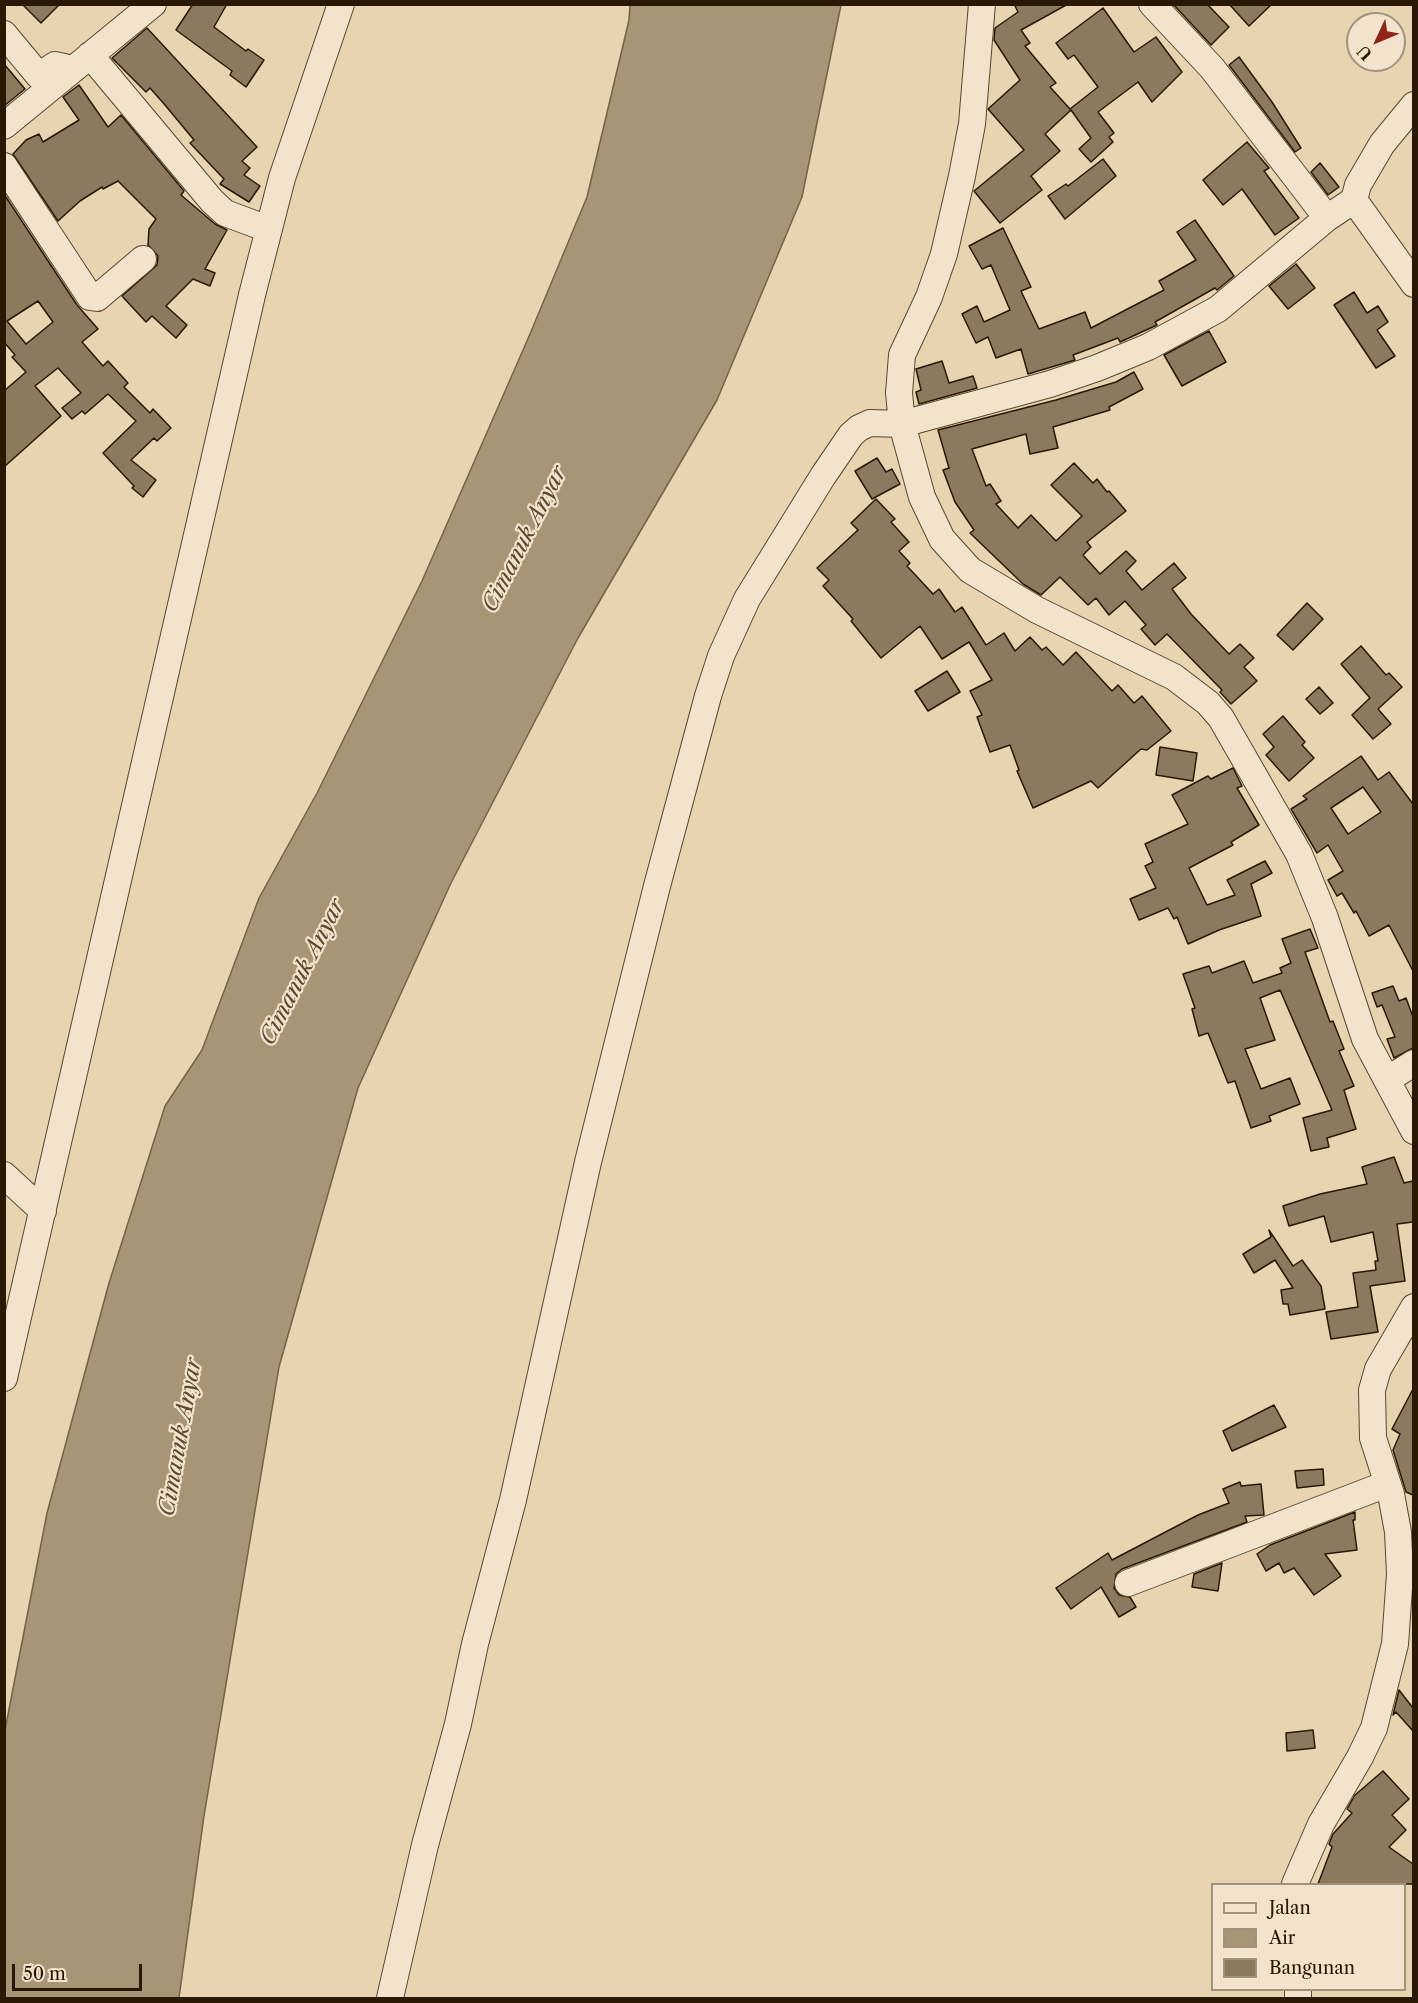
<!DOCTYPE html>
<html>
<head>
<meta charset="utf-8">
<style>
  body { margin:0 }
  #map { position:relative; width:1418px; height:2003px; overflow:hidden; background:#e9d4b1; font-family:"Libre Caslon Text",serif }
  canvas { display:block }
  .frame { position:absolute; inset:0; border:6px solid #291904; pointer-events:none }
  .legend { position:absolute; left:1211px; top:1883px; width:195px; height:108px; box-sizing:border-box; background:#f1e3cc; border:2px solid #a1927c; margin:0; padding:8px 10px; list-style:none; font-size:18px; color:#291904 }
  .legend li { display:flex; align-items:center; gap:12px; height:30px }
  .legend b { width:30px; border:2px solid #a1927c }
  .north { position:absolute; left:1346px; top:12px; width:60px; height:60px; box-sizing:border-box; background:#f1e3cc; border:2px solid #a1927c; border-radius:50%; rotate:226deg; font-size:16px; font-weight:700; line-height:24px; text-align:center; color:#291904 }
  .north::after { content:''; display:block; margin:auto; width:21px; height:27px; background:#8f2418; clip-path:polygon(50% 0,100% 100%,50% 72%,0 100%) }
  .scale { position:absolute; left:12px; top:1964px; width:130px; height:27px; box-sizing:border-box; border:3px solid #291904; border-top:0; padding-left:8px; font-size:18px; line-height:21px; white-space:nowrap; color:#291904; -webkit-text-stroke:4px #f1e3cc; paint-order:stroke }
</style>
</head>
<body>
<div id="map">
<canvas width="1418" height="2003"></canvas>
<div class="frame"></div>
<ul class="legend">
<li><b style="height:8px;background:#f1e3cc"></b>Jalan</li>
<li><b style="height:16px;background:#a89476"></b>Air</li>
<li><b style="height:16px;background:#8d7a5e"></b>Bangunan</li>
</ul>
<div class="north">U</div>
<div class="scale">50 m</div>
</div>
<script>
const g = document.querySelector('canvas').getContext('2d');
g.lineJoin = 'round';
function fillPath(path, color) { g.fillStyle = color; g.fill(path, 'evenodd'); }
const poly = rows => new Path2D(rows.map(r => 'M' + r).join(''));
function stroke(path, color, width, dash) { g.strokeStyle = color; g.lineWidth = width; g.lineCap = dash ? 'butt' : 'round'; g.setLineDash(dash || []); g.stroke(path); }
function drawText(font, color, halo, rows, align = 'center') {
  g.font = font + ' "Libre Caslon Text",serif'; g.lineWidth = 4.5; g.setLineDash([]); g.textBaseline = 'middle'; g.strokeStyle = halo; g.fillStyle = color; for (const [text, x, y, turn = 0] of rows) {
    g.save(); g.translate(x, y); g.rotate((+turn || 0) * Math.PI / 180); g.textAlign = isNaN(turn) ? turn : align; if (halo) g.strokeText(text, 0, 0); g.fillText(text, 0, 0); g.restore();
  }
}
const water = poly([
  [630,5,841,5,802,197,717,400,578,638,451,883,358,1088,279,1367,204,1816,179,1998,5,1998,5,1730,47,1513,109,1283,165,1106,202,1050,259,898,317,793,422,581,530,334,587,197,629,20,630,5]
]);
fillPath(water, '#a89476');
stroke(water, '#756348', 1.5);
const building = poly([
  [22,4,60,4,41,23,22,4],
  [193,4,227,4,214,27,246,51,248,49,264,60,246,87,230,75,232,71,176,30,193,4],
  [1014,4,1068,4,1021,30,1030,43,1025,46,1056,83,1050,87,1070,109,1098,87,1074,55,1068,59,1056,43,1103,8,1134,52,1156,37,1182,72,1152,102,1138,82,1098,112,1114,133,1109,137,1113,142,1091,162,1079,149,1091,138,1071,110,1045,134,1060,151,1031,176,1042,190,1000,223,974,191,1024,150,988,109,1020,80,994,40,995,28,1018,12,1014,4],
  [1173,4,1207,4,1229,27,1211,45,1173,4],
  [1229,4,1272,4,1249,26,1229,4],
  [147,28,257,147,242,161,250,168,244,175,260,186,249,202,220,184,224,179,190,143,194,140,165,105,150,88,146,92,112,58,147,28],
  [1239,57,1272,102,1301,148,1295,152,1229,65,1239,57],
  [4,64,25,89,4,106,4,64],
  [79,85,108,127,121,115,184,191,181,195,215,224,227,230,205,269,215,273,210,286,193,279,166,306,187,325,176,338,152,316,146,322,122,296,157,265,158,256,148,245,149,229,156,219,118,181,103,189,102,187,80,201,58,221,13,154,26,140,39,134,43,142,79,120,63,97,79,85],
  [1247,142,1269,168,1264,171,1299,218,1275,235,1242,189,1223,205,1203,180,1247,142],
  [1103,159,1116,176,1065,219,1048,196,1066,184,1068,186,1103,159],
  [1320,163,1339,187,1328,195,1311,172,1320,163],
  [4,194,77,305,98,329,82,342,103,366,108,361,128,383,124,387,150,413,153,409,171,428,157,441,154,438,131,460,156,480,143,497,132,488,134,486,103,453,136,421,108,394,85,414,82,411,72,419,62,408,81,393,58,368,35,386,61,416,4,467,4,391,26,372,12,357,15,355,4,342,4,194],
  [38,301,53,322,26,344,7,321,38,301],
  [1195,220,1234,276,1217,290,1215,288,1155,322,1157,325,1120,342,1118,338,1073,355,1075,360,1028,374,1021,349,996,358,988,337,976,343,962,314,977,306,984,322,1010,310,991,265,982,269,969,246,1003,228,1031,287,1021,291,1039,329,1085,312,1091,328,1164,290,1159,281,1196,260,1177,232,1195,220],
  [1296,264,1315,288,1288,309,1269,286,1296,264],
  [1354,292,1367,313,1378,306,1388,322,1377,330,1395,356,1376,368,1334,305,1354,292],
  [1209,331,1226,362,1182,386,1164,355,1209,331],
  [942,361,949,383,973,376,977,388,919,404,916,392,921,390,916,369,942,361],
  [1134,372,1143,389,1109,407,1110,410,1053,427,1058,448,1030,454,1026,434,972,449,986,486,990,484,1001,501,996,504,1018,528,1031,515,1056,541,1082,516,1051,485,1074,463,1093,483,1097,479,1107,492,1109,491,1126,511,1087,542,1091,547,1083,555,1100,574,1126,551,1136,561,1126,571,1142,590,1174,563,1186,578,1172,589,1191,614,1229,654,1240,644,1254,658,1244,667,1257,681,1231,704,1220,692,1222,690,1167,634,1155,645,1141,629,1146,625,1125,601,1109,615,1096,598,1088,605,1060,577,1041,595,1023,584,970,533,974,530,955,502,943,470,949,468,938,430,1056,400,1116,382,1134,372],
  [877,458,886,472,892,469,900,484,872,499,855,471,877,458],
  [876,499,895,519,891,522,909,542,899,551,910,563,907,566,933,594,939,589,955,612,962,607,986,645,1004,633,1015,651,1030,637,1042,650,1046,647,1063,665,1076,652,1112,691,1118,685,1134,703,1142,696,1171,731,1147,750,1141,749,1098,788,1091,781,1033,808,1017,771,1019,770,1010,745,990,752,977,717,982,715,970,691,992,680,969,642,942,659,920,626,881,658,851,621,853,619,823,586,829,580,817,568,858,530,851,523,876,499],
  [1307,603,1323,619,1293,650,1277,635,1307,603],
  [1361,646,1386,675,1389,673,1402,687,1378,709,1391,724,1373,739,1352,715,1370,698,1341,664,1361,646],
  [947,671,960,692,928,711,915,691,947,671],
  [1319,687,1333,703,1320,714,1306,699,1319,687],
  [1283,716,1305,742,1302,745,1314,758,1289,781,1266,755,1274,747,1263,734,1283,716],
  [1160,747,1197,753,1193,781,1156,775,1160,747],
  [1361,756,1378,780,1389,772,1413,804,1413,971,1389,925,1369,936,1356,911,1354,913,1342,893,1337,896,1328,880,1343,871,1328,845,1317,853,1291,809,1307,799,1303,796,1361,756],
  [1363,787,1381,812,1348,834,1331,808,1363,787],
  [1233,768,1242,786,1237,788,1259,825,1231,842,1233,845,1189,868,1207,905,1235,895,1227,880,1265,861,1272,873,1251,884,1261,916,1219,930,1188,944,1177,917,1174,919,1168,908,1139,920,1130,899,1156,888,1145,866,1153,862,1145,844,1188,824,1172,795,1208,776,1211,779,1233,768],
  [1310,929,1318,948,1305,952,1330,1022,1333,1021,1344,1049,1339,1051,1354,1086,1344,1090,1356,1129,1327,1138,1329,1147,1311,1151,1303,1118,1332,1110,1280,990,1260,998,1275,1040,1245,1049,1261,1089,1290,1078,1300,1104,1269,1116,1271,1121,1251,1128,1235,1081,1228,1083,1208,1033,1199,1036,1192,1009,1195,1008,1183,974,1209,966,1212,973,1244,961,1253,983,1282,973,1280,968,1291,963,1282,939,1310,929],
  [1393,986,1399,1001,1406,998,1413,1017,1413,1048,1394,1058,1387,1039,1395,1037,1382,1005,1377,1007,1372,993,1393,986],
  [1394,1157,1404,1183,1413,1181,1413,1222,1397,1224,1405,1281,1370,1286,1378,1332,1331,1339,1326,1312,1358,1307,1353,1273,1376,1270,1375,1261,1378,1261,1373,1232,1331,1242,1324,1216,1289,1226,1283,1206,1320,1194,1367,1184,1362,1167,1394,1157],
  [1269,1230,1293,1266,1302,1260,1321,1286,1325,1309,1290,1315,1288,1304,1283,1304,1281,1290,1293,1288,1275,1260,1254,1273,1243,1254,1271,1237,1269,1230],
  [1413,1389,1413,1495,1406,1492,1393,1450,1400,1434,1392,1429,1413,1389],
  [1274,1405,1286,1427,1232,1451,1223,1431,1274,1405],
  [1323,1469,1324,1485,1297,1488,1295,1471,1323,1469],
  [1240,1482,1241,1486,1261,1484,1264,1515,1245,1516,1247,1522,1122,1569,1116,1574,1114,1588,1119,1595,1130,1597,1136,1607,1119,1617,1101,1587,1071,1609,1056,1588,1108,1553,1112,1560,1198,1515,1229,1503,1223,1489,1240,1482],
  [1355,1512,1355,1520,1353,1520,1357,1550,1325,1554,1341,1576,1314,1595,1294,1568,1284,1573,1279,1563,1266,1571,1257,1554,1270,1545,1355,1512],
  [1222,1563,1218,1591,1192,1587,1194,1574,1222,1563],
  [1399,1690,1413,1708,1413,1731,1396,1712,1393,1715,1399,1690],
  [1313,1730,1315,1748,1287,1751,1286,1733,1313,1730],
  [1383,1771,1409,1799,1392,1815,1406,1830,1389,1847,1413,1864,1413,1884,1318,1884,1332,1847,1329,1844,1333,1834,1352,1813,1347,1809,1355,1795,1383,1771]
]);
fillPath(building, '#8d7a5e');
stroke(building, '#291904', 1.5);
const minor = poly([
  [982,4,972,124,962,176,944,254,929,297,902,355,899,393,902,424,922,497,942,539,970,570,1037,610,1174,677,1208,703,1221,718,1299,854,1325,918,1365,1039,1414,1131],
  [4,34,39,76,55,65,68,68],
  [90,55,212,201,225,213,268,229],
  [4,126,153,4],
  [4,166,90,297,97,298,143,259],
  [1354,200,1358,185,1382,144,1414,105],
  [1327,218,1354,200,1414,284],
  [1388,1079,1414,1063],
  [4,1175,43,1211],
  [4,1378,252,295,282,178,341,4],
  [1128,1583,1387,1484],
  [1295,1884,1321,1824,1360,1757,1374,1728,1395,1644,1400,1574,1398,1532,1391,1494,1373,1438,1372,1390,1378,1369,1414,1307],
  [390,1998,425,1845,458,1724,475,1644,513,1500,588,1162,657,886,708,696,721,656,747,599,823,476,851,435,859,428,870,423,902,424,1050,384,1097,368,1148,347,1218,309,1327,218,1212,68,1152,4],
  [1298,1998,1298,1990]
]);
stroke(minor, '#59482f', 28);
stroke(minor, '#f1e3cc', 26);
drawText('italic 22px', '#5c4a32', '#f1e3cc', [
  ["Cimanuk Anyar",525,539,-63],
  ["Cimanuk Anyar",303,972,-63],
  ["Cimanuk Anyar",181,1437,-80]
]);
</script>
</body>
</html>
